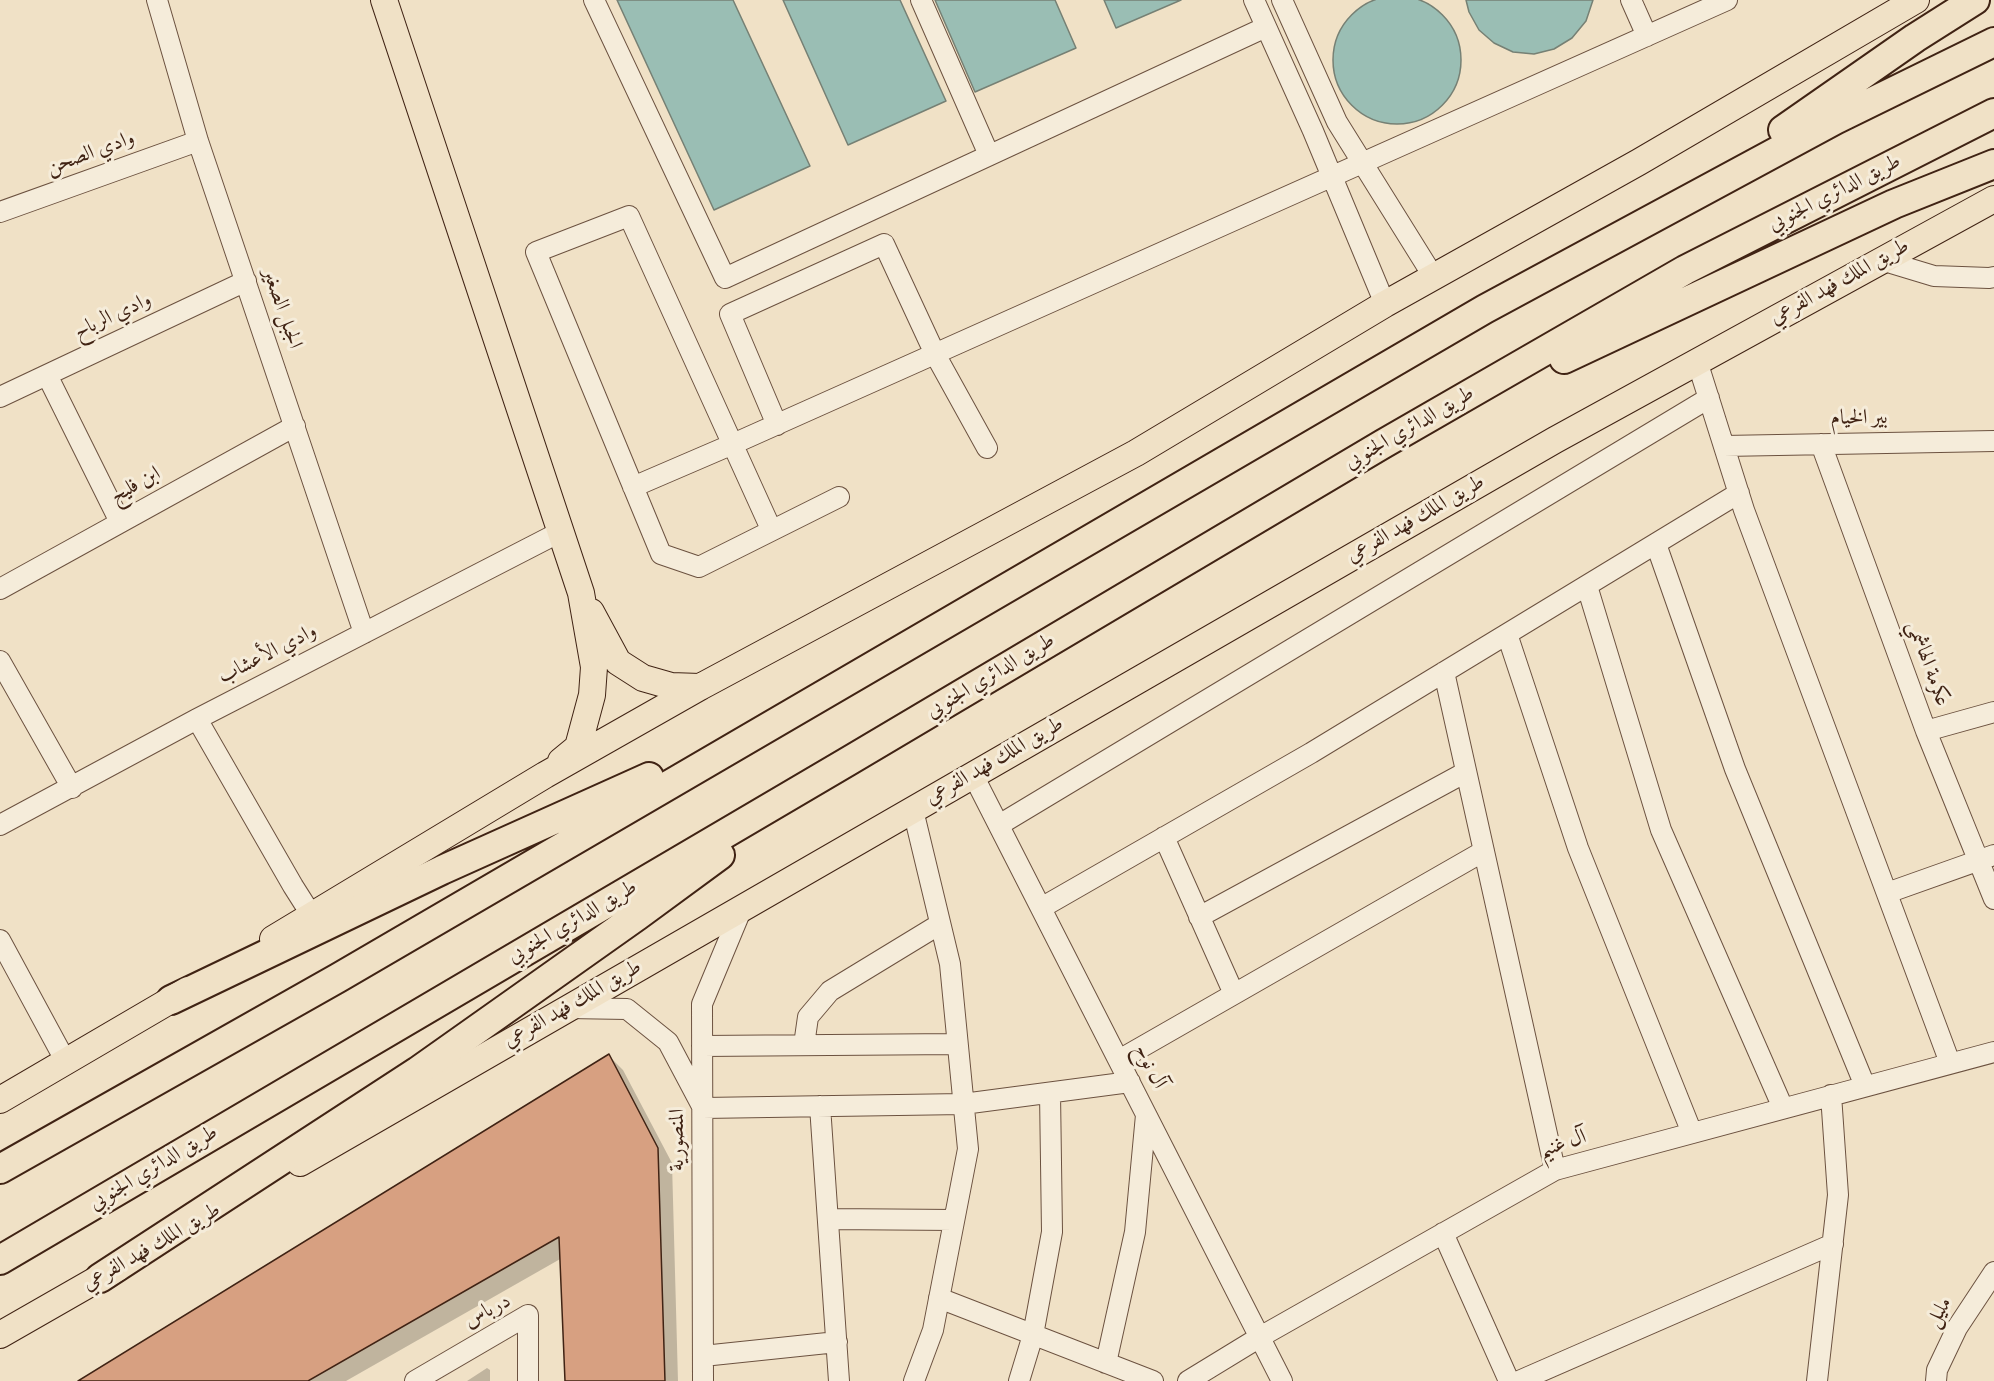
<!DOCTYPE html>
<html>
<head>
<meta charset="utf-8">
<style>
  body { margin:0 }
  canvas { display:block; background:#f0e1c6 }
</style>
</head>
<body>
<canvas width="1994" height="1381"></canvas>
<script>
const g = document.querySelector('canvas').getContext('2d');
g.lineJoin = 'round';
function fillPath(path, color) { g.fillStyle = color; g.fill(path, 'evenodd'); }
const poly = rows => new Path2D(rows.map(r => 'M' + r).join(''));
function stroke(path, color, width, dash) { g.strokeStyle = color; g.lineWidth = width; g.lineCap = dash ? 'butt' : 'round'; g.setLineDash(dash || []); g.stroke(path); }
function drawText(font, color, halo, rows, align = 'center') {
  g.font = font + ' "IM FELL DW Pica",Amiri,serif'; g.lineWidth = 6; g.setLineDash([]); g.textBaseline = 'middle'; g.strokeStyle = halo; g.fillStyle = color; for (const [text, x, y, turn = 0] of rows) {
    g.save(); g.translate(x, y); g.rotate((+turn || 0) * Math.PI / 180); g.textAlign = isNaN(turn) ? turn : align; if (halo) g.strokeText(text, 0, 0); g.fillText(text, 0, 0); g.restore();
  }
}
const water = poly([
  '1333 60a64 64 0 1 1 128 0a64 64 0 1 1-128 0Z',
  [617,0,733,0,810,166,714,210,617,0],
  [783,0,900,0,946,101,848,145,783,0],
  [935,0,1055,0,1076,48,975,92,935,0],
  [1104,0,1181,0,1116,28,1104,0],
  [1466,0,1593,0,1586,21,1572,38,1554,49,1534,54,1513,52,1494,43,1479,30,1469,12,1466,0]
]);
fillPath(water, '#9abeb4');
stroke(water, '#768074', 1.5);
fillPath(poly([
  [609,1056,623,1070,672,1163,678,1381,567,1381,562,1258,346,1381,81,1381],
  [487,1368,490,1370,490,1381,467,1381]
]), '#0003');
const building = poly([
  [609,1054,658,1148,665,1381,565,1381,559,1237,308,1381,78,1381,609,1054]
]);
fillPath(building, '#d7a081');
stroke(building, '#402314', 1.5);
const minor = poly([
  [157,0,198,141,364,633],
  [594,0,725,278,1266,27],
  [921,0,989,155],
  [1254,0,1313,131,1385,304],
  [1282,0,1337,122,1433,276],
  [1631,0,1647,36],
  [0,212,198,141],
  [1881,260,1934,276,1989,278,1994,277],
  [1697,361,1744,510,1950,1063],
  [47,375,120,522],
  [0,397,246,281],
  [777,425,730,314,884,244,935,354,987,448],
  [1821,444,1926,731,1994,899],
  [1724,446,1994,441],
  [633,487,733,444,1727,0],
  [771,529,629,216,536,252,661,554,699,567,839,497],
  [1656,544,1735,769,1865,1086],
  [1587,586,1661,830,1783,1108],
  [0,589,295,426],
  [1507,634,1578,848,1692,1133],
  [0,661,72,788],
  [1444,672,1555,1170],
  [197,719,293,886,312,916],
  [1926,731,1994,712],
  [973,775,1282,1381],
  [913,810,950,964,968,1149,933,1330,914,1381],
  [0,825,197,719,560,532],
  [999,825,1709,398],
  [1164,837,1234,994],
  [1887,893,1994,855],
  [1041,908,1311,753,1739,493],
  [1199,917,1466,772],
  [0,940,66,1062],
  [568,1008,627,1009,668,1042,703,1108,963,1104,1130,1082],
  [804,1045,808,1017,830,991,940,924],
  [702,1046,957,1044],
  [1119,1060,1484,851],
  [820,1106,839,1381],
  [828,1219,954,1220],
  [1443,1233,1509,1381],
  [939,1298,1153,1381],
  [703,1356,837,1342],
  [1106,1363,1135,1232,1146,1115],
  [415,1381,528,1315,528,1381],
  [703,1381,702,1004,742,908],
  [1019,1381,1033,1335,1052,1232,1050,1093],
  [1188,1381,1260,1337,1555,1170,1994,1052],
  [1519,1381,1833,1244],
  [1817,1381,1838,1195,1831,1095],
  [1936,1381,1937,1370,1957,1328,1994,1272]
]);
const major = poly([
  [384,0,581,593,594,667,592,695,578,747,561,761],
  [591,612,618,662,643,678,671,686,700,687],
  [273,939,545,775,700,687,1136,453,1385,304,1639,162,1916,0],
  [0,1100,188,990],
  [300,1163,1555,440,1994,199],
  [0,1335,117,1268]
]);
const highway = poly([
  [1783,130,1915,38,1975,0],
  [1564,359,1894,204,1994,164],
  [171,1000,442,870,649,777],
  [0,1169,338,978,1485,309,1835,120,1994,42],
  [0,1260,847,762,1383,444,1685,270,1994,113],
  [100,1278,418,1071,637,916,720,855]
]);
stroke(minor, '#6c5240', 22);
stroke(major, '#402314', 28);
stroke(highway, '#402314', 32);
stroke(minor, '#f5ecda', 20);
stroke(major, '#f0e1c6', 26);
stroke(highway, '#f0e1c6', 28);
drawText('21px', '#402314', '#f5ecda', [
  ["وادي الصحن",91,154,-20],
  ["طريق الدائري الجنوبي",1835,194,-27],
  ["طريق الملك فهد الفرعي",1840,283,-29],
  ["الجبل الصغير",281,309,71],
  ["وادي الرباح",113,317,-25],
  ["بير الخيام",1859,419,-1],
  ["طريق الدائري الجنوبي",1410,429,-30],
  ["ابن فليح",136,486,-29],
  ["طريق الملك فهد الفرعي",1416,520,-30],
  ["وادي الأعشاب",268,655,-27],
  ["عكرمة الهاشمي",1927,664,70],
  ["طريق الدائري الجنوبي",991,677,-31],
  ["طريق الملك فهد الفرعي",995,762,-30],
  ["طريق الدائري الجنوبي",573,923,-30],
  ["طريق الملك فهد الفرعي",573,1005,-30],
  ["آل نوح",1149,1067,63],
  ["المنصورية",679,1140,-90],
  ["آل غنيم",1563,1145,-19],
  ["طريق الدائري الجنوبي",154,1169,-31],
  ["طريق الملك فهد الفرعي",152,1248,-30],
  ["درباس",488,1312,-28],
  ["مليل",1940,1313,-60]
]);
</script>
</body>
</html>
